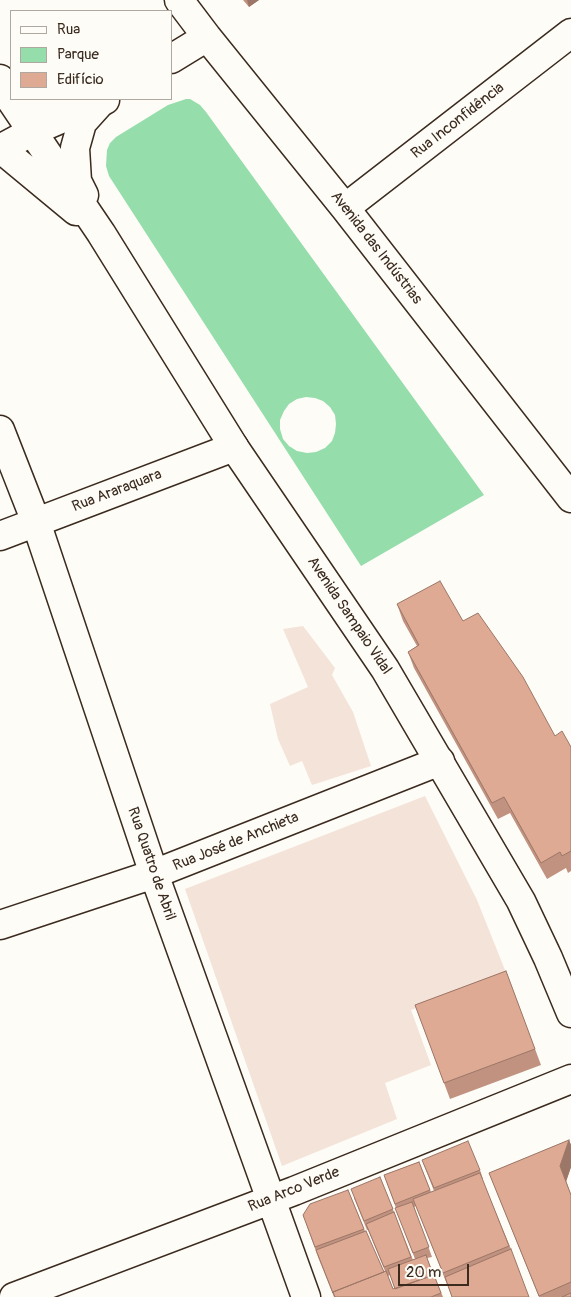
<!DOCTYPE html>
<html>
<head>
<meta charset="utf-8">
<style>
  body { margin:0 }
  #map { position:relative; width:571px; height:1297px; overflow:hidden; background:#fdfcf7; font-family:Pangolin,sans-serif }
  canvas { display:block }
  .legend { position:absolute; left:10px; top:10px; width:162px; height:90px; box-sizing:border-box; background:#fdfcf7; border:1px solid #afa8a0; margin:0; padding:6px 9px; list-style:none; font-size:15px; color:#3b2a1e }
  .legend li { display:flex; align-items:center; gap:10px; height:25px }
  .legend b { width:25px; border:1px solid #afa8a0 }
  .scale { position:absolute; left:398px; top:1264px; width:71px; height:22px; box-sizing:border-box; border:2px solid #3b2a1e; border-top:0; padding-left:6px; font-size:15px; line-height:18px; white-space:nowrap; color:#3b2a1e; -webkit-text-stroke:4px #fdfcf7; paint-order:stroke }
</style>
</head>
<body>
<div id="map">
<canvas width="571" height="1297"></canvas>
<ul class="legend">
<li><b style="height:6px;background:#fdfcf7"></b>Rua</li>
<li><b style="height:14px;background:#95ddab"></b>Parque</li>
<li><b style="height:14px;background:#dfaa94"></b>Edifício</li>
</ul>
<div class="scale">20 m</div>
</div>
<script>
const g = document.querySelector('canvas').getContext('2d');
g.lineJoin = 'round';
function fillPath(path, color) { g.fillStyle = color; g.fill(path, 'evenodd'); }
const poly = rows => new Path2D(rows.map(r => 'M' + r).join(''));
function stroke(path, color, width, dash) { g.strokeStyle = color; g.lineWidth = width; g.lineCap = dash ? 'butt' : 'round'; g.setLineDash(dash || []); g.stroke(path); }
function drawText(font, color, halo, rows, align = 'center') {
  g.font = font + ' Pangolin,sans-serif'; g.lineWidth = 5; g.setLineDash([]); g.textBaseline = 'middle'; g.strokeStyle = halo; g.fillStyle = color; for (const [text, x, y, turn = 0] of rows) {
    g.save(); g.translate(x, y); g.rotate((+turn || 0) * Math.PI / 180); g.textAlign = isNaN(turn) ? turn : align; if (halo) g.strokeText(text, 0, 0); g.fillText(text, 0, 0); g.restore();
  }
}
fillPath(poly([
  [303,626,335,668,332,675,353,712,371,766,312,785,302,761,290,766,278,739,270,704,308,687,283,629],
  [425,796,477,900,507,975,411,1010,431,1065,385,1083,397,1119,282,1166,185,889]
]), '#f4e3d9');
fillPath(poly([
  [186,99,190,99,200,105,206,112,484,495,361,566,109,176,106,166,107,150,110,143,116,137,168,105],
  [306,397,315,398,323,401,330,407,335,415,336,424,335,433,332,441,325,448,316,452,307,453,297,451,289,446,283,439,280,429,280,420,284,411,289,404,297,399]
]), '#95ddab');
const minor = poly([
  [179,0,207,37,345,208,571,498],
  [171,59,207,37],
  [23,99,40,106,60,110,80,107],
  [0,149,33,131,105,100],
  [345,208,571,33],
  [0,430,36,522,154,874,306,1297],
  [0,536,234,447],
  [0,925,154,874,440,761],
  [14,1297,294,1191,571,1079]
]);
const major = poly([
  [0,79,11,100,101,233,234,447,385,669,521,901,548,958,571,1013],
  [0,148,76,211],
  [84,195,77,181,75,148,82,123,100,103]
]);
stroke(minor, '#3b2a1e', 31);
stroke(major, '#3b2a1e', 31);
stroke(minor, '#fdfcf7', 28);
stroke(major, '#fdfcf7', 28);
fillPath(poly([
  [243,0,259,0,249,7],
  [397,604,463,621,555,736,571,747,571,871,568,873,566,868,547,879,510,813,498,819,414,668,408,652,417,646,403,621],
  [506,971,541,1065,450,1099,415,1005],
  [569,1140,571,1145,571,1167,566,1181,571,1195,571,1297,539,1297,489,1173],
  [422,1160,480,1170,483,1179,482,1179,511,1249,452,1297,416,1206,414,1207,432,1257,427,1258,443,1297,334,1297,318,1257,303,1215,348,1190,365,1231,384,1272,385,1271,368,1230,367,1230,354,1198,380,1177,413,1260,415,1259,399,1217,396,1208,384,1175,419,1162,431,1192,434,1191],
  [390,1275,395,1289,393,1289,388,1276]
]), '#c0927f');
fillPath(poly([
  [247,0,259,0,249,7],
  [569,1140,571,1145,571,1167,566,1182,560,1166]
]), '#9c7768');
const building = poly([
  [440,581,463,621,478,613,523,677,555,736,562,731,571,747,571,851,562,856,560,852,541,863,504,797,492,803,408,652,419,645,397,604,440,581],
  [506,971,535,1049,444,1083,415,1005,506,971],
  [569,1140,560,1166,571,1195,571,1282,539,1296,489,1173,569,1140],
  [468,1141,480,1170,434,1188,422,1160,468,1141],
  [419,1162,430,1190,395,1204,384,1175,419,1162],
  [480,1173,509,1246,443,1273,413,1199,480,1173],
  [380,1177,393,1209,364,1221,351,1189,380,1177],
  [348,1190,364,1229,315,1247,303,1215,310,1204,348,1190],
  [412,1202,429,1247,413,1253,395,1208,412,1202],
  [394,1212,411,1257,384,1267,366,1224,394,1212],
  [366,1231,384,1272,333,1292,333,1293,316,1250,366,1231],
  [511,1249,529,1297,452,1297,445,1277,511,1249],
  [426,1255,433,1275,395,1289,388,1269,426,1255],
  [386,1271,393,1289,434,1275,441,1293,431,1297,335,1297,333,1292,386,1271],
  [571,1293,571,1297,562,1297,571,1293]
]);
fillPath(building, '#dfaa94');
stroke(building, '#9c7768', 1);
drawText('15px', '#3b2a1e', '#fdfcf7', [
  ["Rua Inconfidência",458,121,-38],
  ["Avenida das Indústrias",376,248,52],
  ["Rua Araraquara",117,491,-21],
  ["Avenida Sampaio Vidal",349,616,56],
  ["Rua José de Anchieta",236,842,-22],
  ["Rua Quatro de Abril",151,864,71],
  ["Rua Arco Verde",294,1190,-22]
]);
</script>
</body>
</html>
